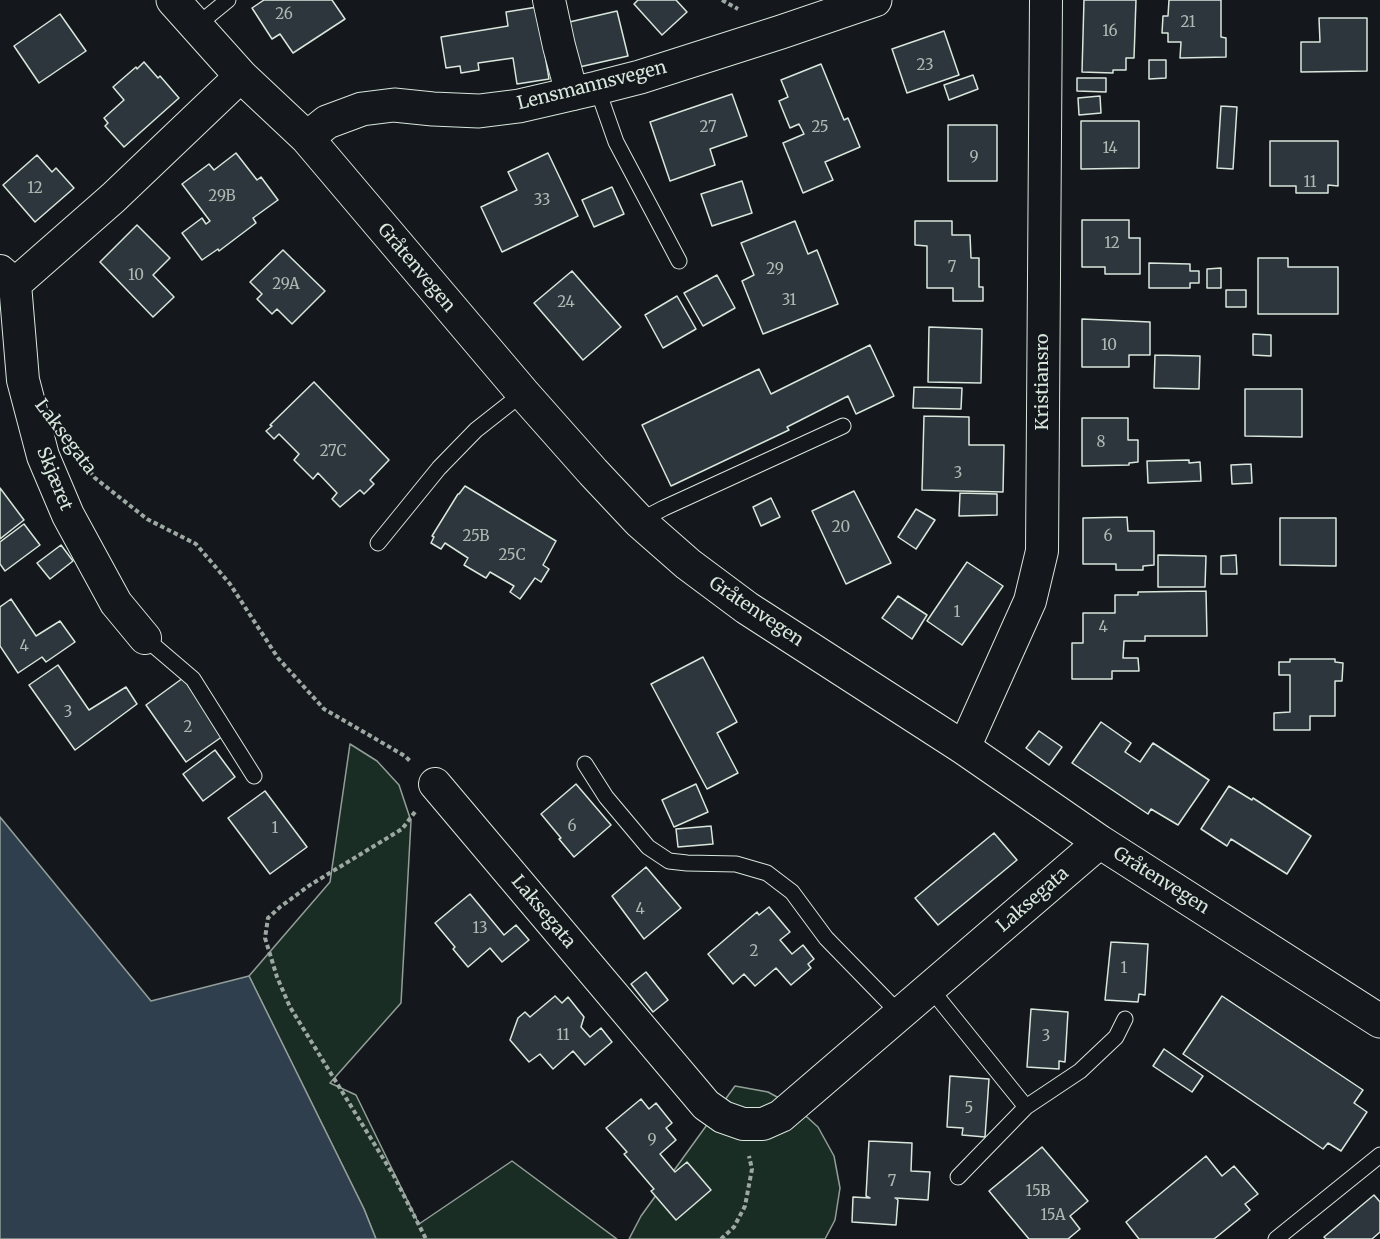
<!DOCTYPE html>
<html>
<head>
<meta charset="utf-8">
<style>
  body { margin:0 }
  canvas { display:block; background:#14181c }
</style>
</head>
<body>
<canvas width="1380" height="1239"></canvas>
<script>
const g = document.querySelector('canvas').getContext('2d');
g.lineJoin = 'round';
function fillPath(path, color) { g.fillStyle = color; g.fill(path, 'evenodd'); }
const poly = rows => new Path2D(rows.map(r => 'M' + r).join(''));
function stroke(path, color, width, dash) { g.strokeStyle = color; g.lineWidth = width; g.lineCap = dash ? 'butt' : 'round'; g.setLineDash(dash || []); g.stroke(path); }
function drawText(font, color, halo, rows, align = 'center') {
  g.font = font + ' Merriweather,serif'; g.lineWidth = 4.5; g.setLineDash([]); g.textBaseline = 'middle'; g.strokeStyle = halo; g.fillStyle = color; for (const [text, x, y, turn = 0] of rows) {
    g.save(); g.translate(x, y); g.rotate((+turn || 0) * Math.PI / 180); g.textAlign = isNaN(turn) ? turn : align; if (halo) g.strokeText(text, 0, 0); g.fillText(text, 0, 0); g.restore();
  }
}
const green = poly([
  [350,744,377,761,399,785,411,821,401,1003,330,1083,356,1095,419,1224,512,1161,617,1239,376,1239,364,1209,249,976,330,882,350,744],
  [735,1086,768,1092,797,1108,818,1127,834,1156,840,1188,835,1220,825,1239,629,1239,641,1216,735,1086]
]);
fillPath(green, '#1a2d24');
stroke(green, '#939e99', 1.5);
const water = poly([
  [0,817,151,1001,249,976,364,1209,376,1239,0,1239,0,817]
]);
fillPath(water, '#2f3f4d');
stroke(water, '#939e99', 1.5);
const building = poly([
  [264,0,332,0,345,19,293,53,280,34,272,39,252,8,264,0],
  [638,0,676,0,687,12,662,35,634,4,638,0],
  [1084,0,1136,0,1134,58,1126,58,1126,70,1113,70,1113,73,1082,72,1084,0],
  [1169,0,1221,0,1221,37,1226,38,1226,57,1180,58,1181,42,1168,42,1168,33,1162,33,1163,16,1168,16,1169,0],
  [537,7,549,79,517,84,513,58,478,63,479,70,461,73,460,66,446,68,441,37,508,26,506,12,537,7],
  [617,11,628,56,575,68,565,23,617,11],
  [60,14,86,51,39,83,14,46,60,14],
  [1319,18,1367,18,1367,71,1301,72,1301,42,1320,42,1319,18],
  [944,31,959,75,907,93,892,49,944,31],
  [1149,60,1166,60,1166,78,1149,79,1149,60],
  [144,62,158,78,160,76,179,98,124,147,105,126,108,123,104,118,124,100,113,87,136,67,137,69,144,62],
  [821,64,844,120,848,118,860,147,825,162,833,180,803,193,783,143,804,134,799,124,790,128,779,101,788,97,781,80,821,64],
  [973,75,978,89,949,100,944,85,973,75],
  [1077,78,1106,78,1106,92,1077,91,1077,78],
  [732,94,747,136,710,149,715,165,670,181,650,122,732,94],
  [1100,96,1101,113,1079,115,1078,98,1100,96],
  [1221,106,1237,107,1233,169,1217,168,1221,106],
  [1081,121,1139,121,1139,168,1081,169,1081,121],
  [948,125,997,125,997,181,948,181,948,125],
  [1270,141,1338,141,1338,186,1328,185,1328,193,1296,193,1296,186,1270,186,1270,141],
  [236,153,257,180,261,177,278,200,253,218,256,223,219,251,218,249,202,260,182,233,202,218,206,224,210,221,182,184,209,164,214,170,236,153],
  [548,153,578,216,502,252,481,207,517,190,508,172,548,153],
  [37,155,52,172,56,168,74,188,35,222,3,185,37,155],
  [742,181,752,213,712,226,701,194,742,181],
  [612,187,624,214,594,227,582,200,612,187],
  [1082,220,1129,220,1129,238,1140,238,1140,274,1105,274,1105,267,1082,267,1082,220],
  [795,221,808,254,817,250,838,304,763,334,742,281,754,275,741,243,795,221],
  [915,221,952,221,952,235,970,235,971,258,979,258,979,287,983,287,983,301,953,301,953,288,927,288,927,246,915,245,915,221],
  [137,225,170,258,153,275,174,297,153,317,100,262,137,225],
  [283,250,325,291,292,324,277,309,272,314,257,299,262,294,250,282,283,250],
  [1258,258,1288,258,1288,267,1338,267,1338,314,1258,314,1258,258],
  [1149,263,1190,264,1190,271,1199,271,1199,283,1190,283,1190,288,1149,288,1149,263],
  [1221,268,1221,288,1207,288,1207,269,1221,268],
  [572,271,621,327,583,360,534,303,572,271],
  [717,275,735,308,703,326,684,293,717,275],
  [1226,290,1246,290,1246,307,1226,307,1226,290],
  [677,296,696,329,663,348,645,315,677,296],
  [1082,319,1150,322,1150,355,1129,355,1129,367,1082,367,1082,319],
  [929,327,982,329,981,383,928,382,929,327],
  [1253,334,1271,335,1271,356,1253,355,1253,334],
  [870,345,894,396,856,414,848,396,787,427,789,430,671,486,642,425,759,369,771,394,870,345],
  [1155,355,1200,356,1199,389,1154,388,1155,355],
  [314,382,389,460,370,480,374,484,364,494,360,490,340,507,332,499,337,493,318,473,313,479,294,460,299,454,279,434,274,439,266,431,272,426,270,425,314,382],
  [914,387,962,388,961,409,913,408,914,387],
  [1245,389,1302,389,1302,437,1245,436,1245,389],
  [924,416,969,417,969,445,1004,445,1003,492,922,490,924,416],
  [1082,418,1128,418,1128,440,1138,440,1138,462,1129,463,1129,465,1082,466,1082,418],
  [1189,460,1189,463,1200,462,1201,481,1148,483,1147,461,1189,460],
  [1251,464,1252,483,1232,484,1231,465,1251,464],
  [465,486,556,541,543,565,549,569,541,582,535,578,520,599,510,592,514,586,490,572,486,578,464,565,468,558,445,543,441,549,431,543,434,537,432,536,458,494,459,494,465,486],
  [0,488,24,520,0,539,0,488],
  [854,491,891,563,846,584,812,511,854,491],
  [960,493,997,494,997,515,959,516,960,493],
  [771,498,780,517,761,526,753,507,771,498],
  [916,509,935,520,916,549,898,537,916,509],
  [1127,517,1128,531,1154,531,1154,565,1143,566,1143,570,1116,570,1116,564,1083,564,1083,518,1127,517],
  [1280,518,1336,518,1336,566,1280,565,1280,518],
  [24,524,40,545,5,571,0,564,0,542,24,524],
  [61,545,73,561,50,579,37,563,61,545],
  [1158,555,1206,556,1205,587,1158,587,1158,555],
  [1236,555,1237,574,1221,574,1221,556,1236,555],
  [967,562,1003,586,962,645,927,621,967,562],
  [1206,591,1207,636,1145,636,1145,641,1124,641,1123,658,1138,658,1139,671,1112,671,1112,679,1072,679,1072,643,1083,643,1083,613,1115,613,1115,595,1138,595,1138,592,1206,591],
  [898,596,927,615,912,639,882,618,898,596],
  [11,599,36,636,60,621,75,642,46,662,42,657,18,673,0,646,0,607,11,599],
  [703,657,737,722,717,733,738,773,707,789,651,684,703,657],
  [1290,659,1335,659,1335,662,1343,663,1342,681,1335,681,1335,716,1310,716,1310,730,1274,730,1274,713,1290,712,1290,675,1279,675,1279,662,1290,662,1290,659],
  [58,665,89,710,126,687,137,704,75,750,29,685,58,665],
  [183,678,223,736,186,762,146,705,183,678],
  [1101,722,1131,743,1125,752,1140,762,1153,743,1209,780,1178,825,1151,809,1148,814,1072,763,1101,722],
  [1039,731,1062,747,1049,765,1026,748,1039,731],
  [215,750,235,777,203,801,183,774,215,750],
  [576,784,611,825,574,857,559,839,561,838,541,814,576,784],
  [696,784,708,812,674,827,662,800,696,784],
  [1229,786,1252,800,1253,798,1311,836,1287,874,1231,839,1227,846,1201,829,1229,786],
  [265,791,307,847,270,874,228,818,265,791],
  [711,826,713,844,678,847,676,829,711,826],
  [994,833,1017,860,938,925,915,898,994,833],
  [646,867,681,908,644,939,612,896,646,867],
  [470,894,504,935,516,925,529,940,502,962,490,948,468,967,453,949,455,947,435,923,470,894],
  [769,907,790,932,780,940,792,954,803,945,814,959,808,964,811,968,791,985,776,968,755,986,744,974,733,984,708,954,757,912,759,915,769,907],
  [1111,942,1148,944,1145,995,1139,994,1138,1002,1105,1000,1111,942],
  [646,972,668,1000,653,1012,631,984,646,972],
  [555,996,562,1003,568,997,584,1017,581,1027,590,1037,601,1028,612,1042,585,1065,573,1051,553,1069,540,1054,529,1062,510,1040,518,1018,525,1012,530,1017,555,996],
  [1222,996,1363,1090,1354,1103,1367,1112,1341,1151,1328,1143,1323,1149,1183,1054,1222,996],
  [1031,1009,1068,1012,1065,1062,1059,1061,1059,1069,1027,1067,1031,1009],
  [1164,1049,1203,1076,1192,1092,1153,1066,1164,1049],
  [950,1076,989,1079,985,1137,962,1135,963,1128,947,1127,950,1076],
  [641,1099,649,1109,656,1103,672,1123,666,1128,676,1140,660,1154,675,1172,687,1162,711,1190,676,1220,651,1191,654,1189,624,1154,627,1152,606,1128,641,1099],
  [869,1141,912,1143,911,1171,930,1172,928,1200,895,1198,898,1200,896,1225,852,1222,853,1197,870,1198,866,1196,869,1141],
  [1042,1147,1088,1201,1070,1216,1080,1229,1068,1239,1029,1239,989,1191,1042,1147],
  [1206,1156,1222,1176,1234,1166,1258,1194,1245,1204,1250,1210,1214,1239,1139,1239,1126,1222,1206,1156],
  [1374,1195,1380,1202,1380,1232,1372,1239,1326,1239,1324,1237,1374,1195]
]);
fillPath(building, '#2c363c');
stroke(building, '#d8e6dc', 1.5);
const service = poly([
  [195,27,228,0],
  [597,88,616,142,679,261],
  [639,521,664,508,843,426],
  [378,543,439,468,476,430,523,393],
  [145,638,193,679,254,776],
  [585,764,606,797,648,847,669,861,687,863,736,864,767,873,792,892,826,938,900,1014],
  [930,988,1026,1107],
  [958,1177,1026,1107,1080,1071,1116,1037,1125,1019],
  [1276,1239,1380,1155]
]);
const minor = poly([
  [549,0,559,46,572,94],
  [0,271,15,284,23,380,43,456,68,515,116,603,145,638],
  [15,284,113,198,241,76],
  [964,748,1030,601,1042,551,1046,0],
  [435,784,706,1105,723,1117,743,1124,763,1124,781,1116,1100,842]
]);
const tertiary = poly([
  [173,0,241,76,307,138,523,393,593,472,639,521,688,564,747,608,964,748,1100,842,1380,1021],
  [307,138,327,122,362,109,394,105,433,109,479,111,519,106,597,88,640,77,781,32,875,0]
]);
stroke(service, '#d8e6dc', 17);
stroke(minor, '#d8e6dc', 34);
stroke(tertiary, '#d8e6dc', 35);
stroke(poly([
  [722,0,738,9],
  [85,465,95,478,147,519,196,544,230,584,278,658,324,709,405,756,411,762],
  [415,812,402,829,310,885,280,907,268,918,265,938,277,977,290,1007,394,1176,426,1239],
  [721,1239,734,1227,745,1206,752,1169,749,1156]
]), '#9da8a2', 4, [4.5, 3]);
stroke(service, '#14181c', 15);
stroke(minor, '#14181c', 32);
stroke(tertiary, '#14181c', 33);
drawText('15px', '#adbab4', null, [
  ["26",284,15],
  ["21",1188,23],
  ["16",1110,32],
  ["23",925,66],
  ["27",708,128],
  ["25",820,128],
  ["14",1110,149],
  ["9",974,158],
  ["11",1310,183],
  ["12",35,189],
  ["29B",222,197],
  ["33",542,201],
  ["12",1112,244],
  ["7",952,268],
  ["29",775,270],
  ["10",136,276],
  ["29A",286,285],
  ["31",789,301],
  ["24",566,303],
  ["10",1109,346],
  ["8",1101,443],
  ["27C",333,452],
  ["3",958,474],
  ["20",841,528],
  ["25B",476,537],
  ["6",1108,537],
  ["25C",512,556],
  ["1",957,613],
  ["4",1103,628],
  ["4",24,647],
  ["3",68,713],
  ["2",188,728],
  ["6",572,827],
  ["1",275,829],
  ["4",640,910],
  ["13",480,929],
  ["2",754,952],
  ["1",1124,969],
  ["11",563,1036],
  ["3",1046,1037],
  ["5",969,1109],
  ["9",652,1141],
  ["7",892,1182],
  ["15B",1038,1192],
  ["15A",1053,1216]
]);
drawText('18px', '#d8e6dc', '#14181c', [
  ["Lensmannsvegen",592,86,-14],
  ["Gråtenvegen",416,268,50],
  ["Kristiansro",1043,382,-90],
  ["Laksegata",65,437,53],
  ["Skjæret",54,479,68],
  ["Gråtenvegen",756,612,34],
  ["Gråtenvegen",1161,881,32],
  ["Laksegata",1033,900,-41],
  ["Laksegata",543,912,50]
]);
</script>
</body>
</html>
